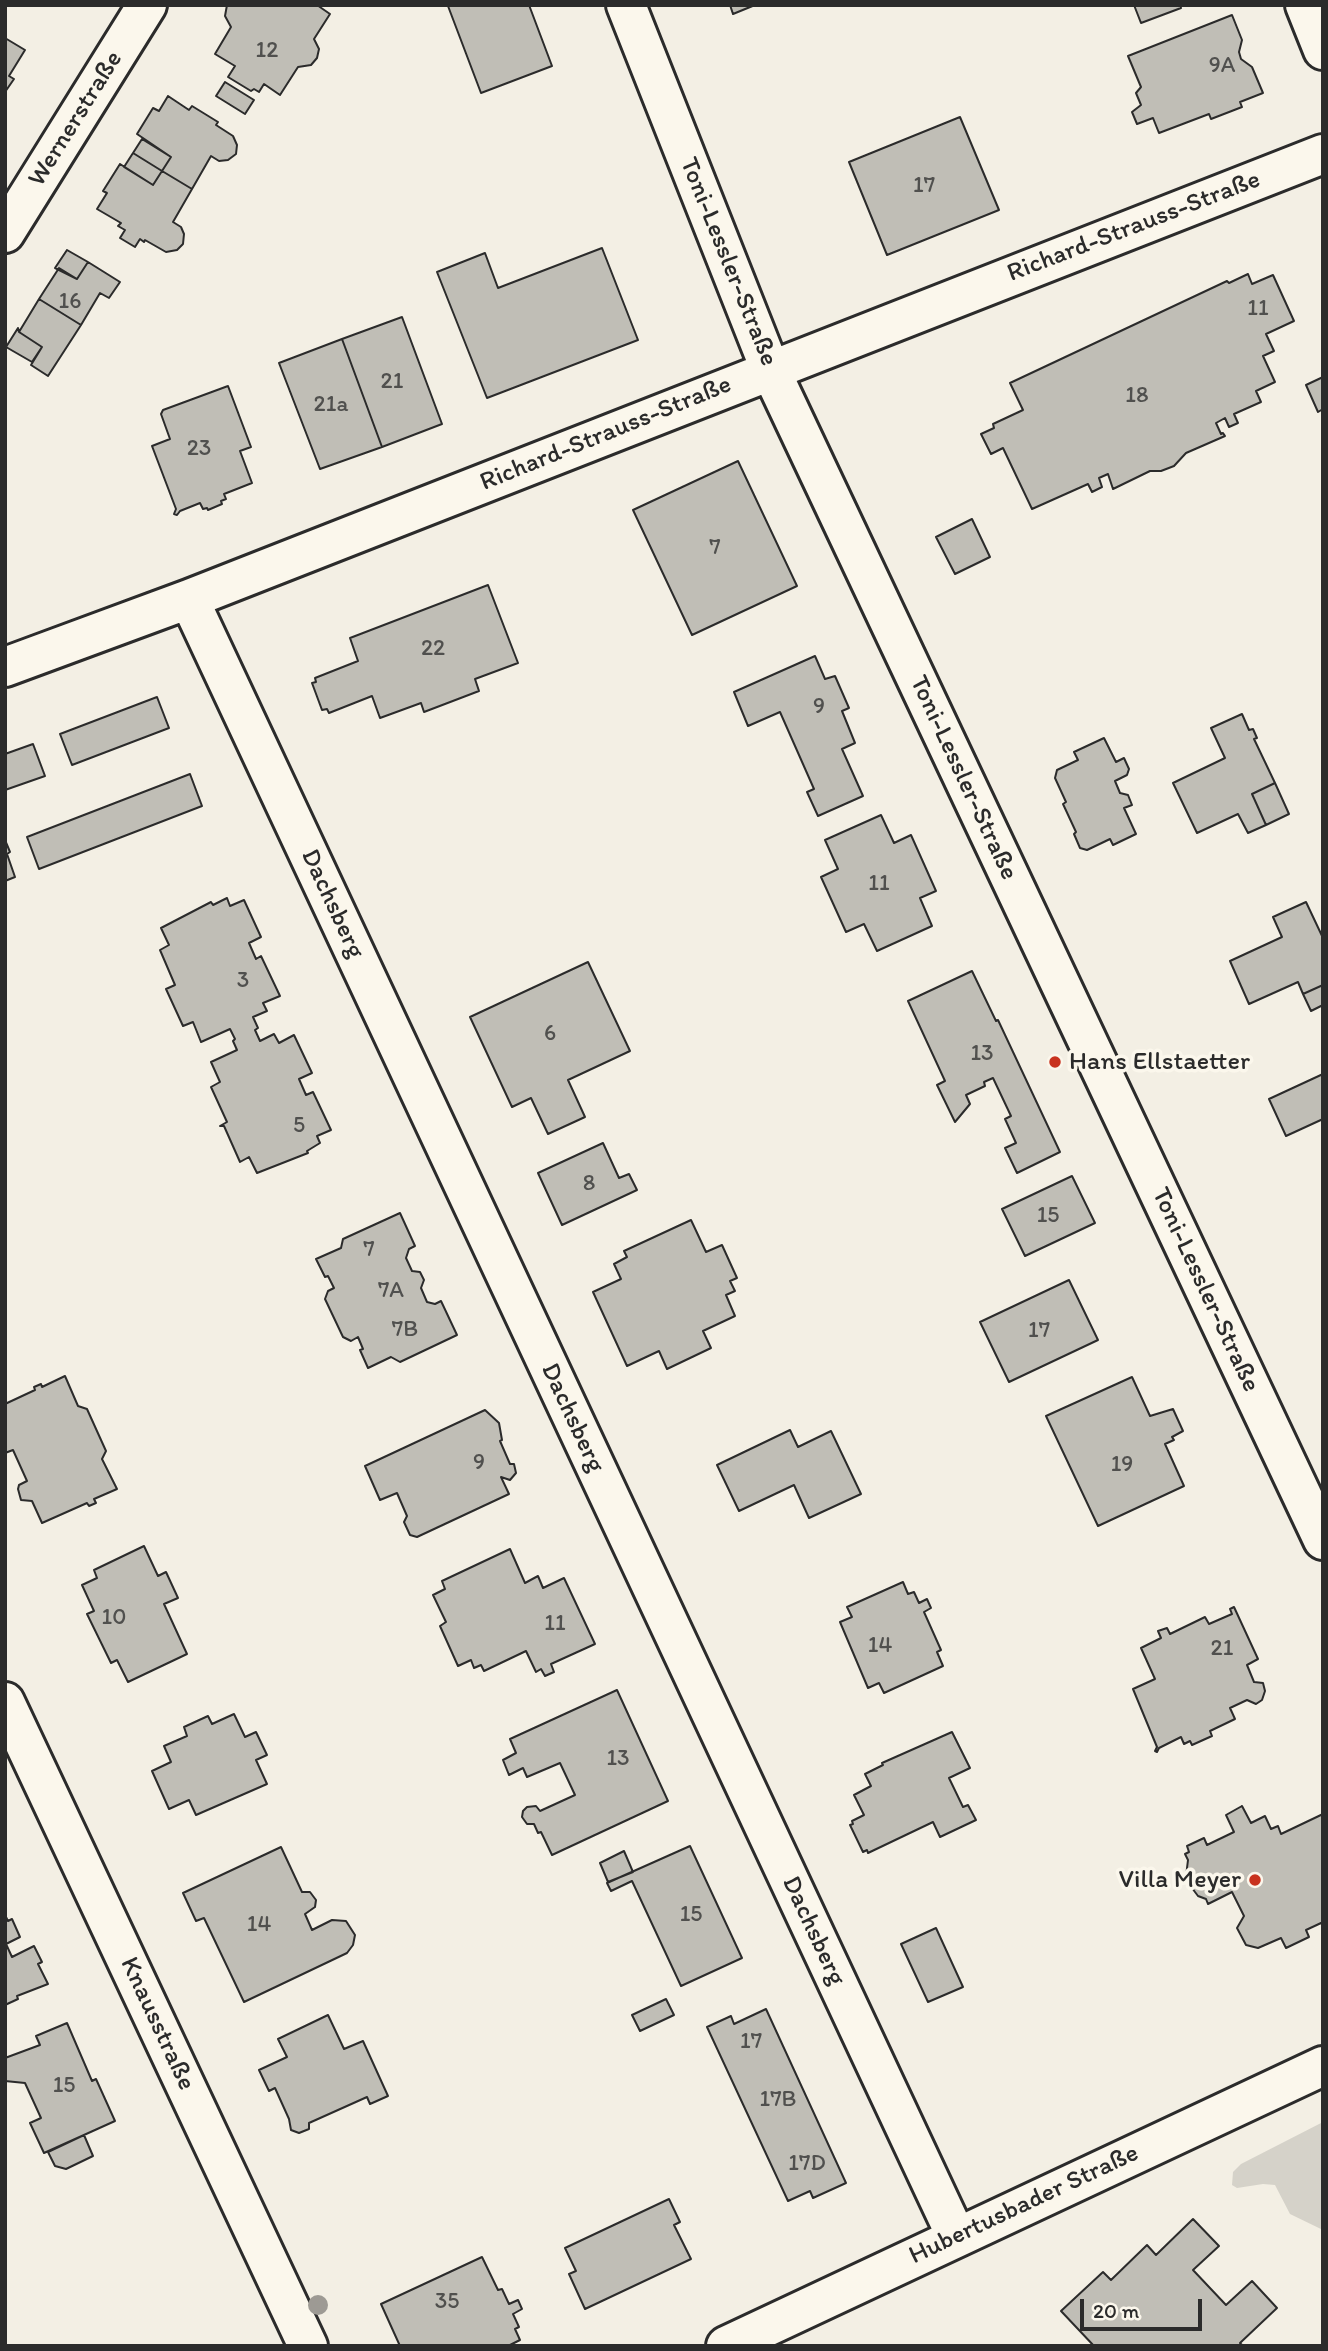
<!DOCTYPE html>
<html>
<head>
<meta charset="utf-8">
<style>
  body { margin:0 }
  #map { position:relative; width:1328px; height:2351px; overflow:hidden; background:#f3efe4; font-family:Itim,sans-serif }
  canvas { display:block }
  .frame { position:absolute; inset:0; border:7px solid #2b2b2b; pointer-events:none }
  .scale { position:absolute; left:1080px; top:2299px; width:122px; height:32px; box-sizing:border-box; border:4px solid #2b2b2b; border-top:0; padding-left:9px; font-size:21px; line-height:24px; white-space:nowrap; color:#2b2b2b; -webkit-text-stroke:5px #fbf7ec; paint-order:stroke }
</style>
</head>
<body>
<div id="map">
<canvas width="1328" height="2351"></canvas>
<div class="frame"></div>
<div class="scale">20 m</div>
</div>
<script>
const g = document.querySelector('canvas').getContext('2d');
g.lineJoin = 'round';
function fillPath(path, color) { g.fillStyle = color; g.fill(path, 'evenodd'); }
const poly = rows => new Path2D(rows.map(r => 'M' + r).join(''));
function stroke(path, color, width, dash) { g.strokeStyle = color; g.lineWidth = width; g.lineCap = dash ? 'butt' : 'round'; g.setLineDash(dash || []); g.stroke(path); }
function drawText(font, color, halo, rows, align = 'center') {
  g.font = font + ' Itim,sans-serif'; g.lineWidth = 7; g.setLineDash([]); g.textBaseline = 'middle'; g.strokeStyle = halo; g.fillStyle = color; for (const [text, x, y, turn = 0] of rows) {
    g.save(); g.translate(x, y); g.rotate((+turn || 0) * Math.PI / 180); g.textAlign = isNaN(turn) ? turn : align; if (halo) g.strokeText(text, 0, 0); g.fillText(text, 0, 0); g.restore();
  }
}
fillPath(poly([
  [1323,2122,1323,2230,1290,2214,1275,2185,1263,2184,1237,2188,1232,2185,1233,2172,1241,2164]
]), '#d5d2c9');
const building = poly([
  [317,5,330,14,314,39,319,49,317,58,311,65,298,67,280,95,264,84,259,92,254,89,251,91,228,77,235,66,215,54,231,27,225,16,227,5,317,5],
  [529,5,552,66,481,93,448,6,529,5],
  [730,5,755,5,733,14,730,5],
  [1134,5,1180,5,1181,8,1141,23,1134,5],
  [1232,15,1242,40,1239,52,1241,59,1252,67,1263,93,1240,102,1242,107,1211,119,1209,114,1159,133,1153,118,1137,124,1132,112,1141,105,1136,93,1141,87,1128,56,1232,15],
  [5,38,25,50,9,76,14,79,5,92,5,38],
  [225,82,254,100,245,114,216,96,225,82],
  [168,96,189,110,192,106,218,122,216,125,233,136,237,145,236,154,228,160,219,161,211,156,192,189,162,171,171,157,137,134,153,108,159,111,168,96],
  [960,117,999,210,887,255,849,162,960,117],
  [142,139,171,157,162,171,133,153,142,139],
  [133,153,162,171,153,185,124,167,133,153],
  [120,164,153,185,162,171,192,189,173,222,181,227,184,234,183,244,177,250,166,252,145,240,144,242,140,239,135,247,120,238,125,230,118,226,121,223,97,209,107,193,103,191,120,164],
  [602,248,638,340,487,398,437,272,485,253,498,288,602,248],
  [67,250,88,262,77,279,55,268,67,250],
  [88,262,120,282,109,298,100,293,81,325,39,299,59,268,77,279,88,262],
  [1248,274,1252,284,1273,275,1294,321,1266,334,1274,351,1263,356,1275,382,1256,391,1261,402,1234,414,1238,423,1229,427,1225,418,1216,423,1221,434,1223,433,1225,436,1186,453,1174,466,1161,471,1150,471,1113,489,1108,474,1099,478,1102,487,1092,492,1088,484,1032,509,1003,448,991,454,981,434,994,428,993,424,1023,410,1010,383,1227,281,1229,283,1248,274],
  [39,299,81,325,48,376,31,365,42,347,19,332,39,299],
  [402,317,442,424,382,447,342,339,402,317],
  [18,328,19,332,42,347,32,362,6,347,18,328],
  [342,339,382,447,320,469,279,363,342,339],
  [1323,377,1323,409,1318,412,1306,385,1323,377],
  [228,386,251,447,240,451,252,483,224,494,226,499,221,501,222,504,208,510,207,508,203,509,200,503,180,511,177,515,174,514,176,509,152,446,170,439,161,414,163,410,228,386],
  [738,461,797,586,692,635,633,510,738,461],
  [972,519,990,557,955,574,936,537,972,519],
  [488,585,518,663,475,679,479,691,424,712,421,703,380,718,372,696,329,713,327,709,322,710,312,683,316,682,315,678,358,661,350,638,488,585],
  [815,656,825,679,835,676,849,708,842,711,855,743,842,749,863,796,818,816,807,792,814,789,780,712,748,726,734,692,815,656],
  [157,697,169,728,72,765,60,734,157,697],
  [1242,714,1249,730,1253,729,1257,738,1254,739,1275,783,1252,794,1266,825,1248,833,1238,814,1197,833,1173,783,1225,758,1211,728,1242,714],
  [1104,738,1116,762,1124,758,1129,769,1127,775,1115,781,1120,793,1128,795,1132,805,1124,808,1136,834,1113,845,1110,839,1087,850,1080,848,1074,834,1076,832,1063,804,1066,802,1055,778,1057,770,1078,760,1074,752,1104,738],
  [33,744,45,776,5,790,5,754,33,744],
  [190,774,202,806,39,869,27,837,190,774],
  [1275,783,1289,814,1266,825,1252,794,1275,783],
  [881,815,894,843,911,835,936,891,920,898,932,926,877,951,864,924,846,932,821,877,838,869,825,840,881,815],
  [5,840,10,852,7,854,15,877,5,881,5,840],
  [227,898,230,906,244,900,261,937,249,943,256,959,261,956,280,996,263,1003,267,1011,253,1017,258,1028,255,1030,260,1041,274,1034,279,1043,294,1035,312,1073,299,1079,306,1095,313,1092,331,1130,317,1136,320,1143,307,1151,308,1153,257,1173,249,1157,240,1162,224,1126,220,1126,227,1122,211,1087,220,1082,211,1062,237,1050,233,1041,235,1039,230,1029,201,1042,193,1022,183,1026,166,989,175,985,160,950,169,945,161,928,211,902,213,905,227,898],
  [1306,902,1323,938,1323,985,1303,994,1298,982,1249,1004,1230,961,1282,937,1273,917,1306,902],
  [588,962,630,1051,568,1080,585,1117,548,1134,531,1098,512,1107,470,1017,588,962],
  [972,971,996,1021,998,1020,1060,1152,1017,1173,1005,1148,1016,1143,1005,1119,1011,1116,993,1078,984,1082,985,1086,966,1095,970,1104,955,1122,937,1085,945,1081,908,1001,972,971],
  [1323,985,1323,1005,1311,1011,1303,994,1323,985],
  [1323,1074,1323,1119,1286,1136,1269,1099,1323,1074],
  [603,1143,619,1178,629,1174,637,1190,562,1225,538,1173,603,1143],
  [1072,1176,1095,1223,1025,1256,1002,1209,1072,1176],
  [400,1213,415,1246,409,1249,406,1258,412,1271,420,1272,424,1280,421,1288,427,1302,435,1304,441,1301,457,1335,400,1362,391,1357,368,1368,360,1350,363,1349,358,1337,351,1341,343,1337,325,1299,328,1291,334,1288,328,1276,325,1277,316,1259,341,1248,343,1239,400,1213],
  [691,1220,706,1252,722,1245,737,1278,730,1281,735,1291,726,1295,735,1316,703,1331,711,1348,667,1369,659,1351,627,1366,593,1292,621,1279,614,1264,627,1257,624,1251,691,1220],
  [1069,1280,1098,1340,1009,1382,980,1322,1069,1280],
  [65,1376,78,1406,87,1409,106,1451,102,1459,117,1489,94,1499,96,1503,89,1506,87,1503,42,1523,32,1501,21,1500,18,1489,19,1485,27,1481,13,1450,5,1453,5,1404,35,1390,34,1387,41,1384,42,1387,65,1376],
  [1132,1377,1150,1416,1173,1409,1183,1431,1172,1437,1174,1440,1165,1444,1184,1486,1098,1526,1046,1416,1132,1377],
  [485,1410,499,1423,502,1440,500,1441,510,1464,514,1464,516,1473,510,1480,501,1477,509,1494,417,1537,410,1535,404,1522,407,1516,397,1493,380,1500,365,1466,485,1410],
  [790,1430,798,1447,831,1431,861,1494,809,1518,794,1485,739,1511,717,1465,790,1430],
  [144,1546,158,1576,166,1572,178,1598,164,1604,187,1654,128,1682,117,1660,111,1663,87,1614,94,1611,82,1585,97,1578,94,1570,144,1546],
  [510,1549,525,1583,538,1576,543,1588,564,1578,595,1644,551,1664,554,1672,545,1676,541,1669,536,1672,526,1651,484,1671,481,1665,474,1668,471,1660,458,1666,440,1626,446,1622,433,1595,445,1589,442,1581,510,1549],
  [903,1582,908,1594,914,1592,919,1603,927,1599,931,1608,924,1612,941,1650,937,1652,943,1666,884,1693,879,1683,868,1688,840,1622,852,1617,847,1607,903,1582],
  [1234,1607,1258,1659,1247,1665,1254,1682,1263,1683,1265,1691,1262,1700,1256,1704,1247,1700,1230,1708,1235,1719,1210,1731,1212,1736,1192,1745,1190,1741,1184,1744,1181,1737,1159,1748,1157,1752,1155,1751,1157,1747,1133,1689,1155,1679,1141,1648,1161,1638,1158,1631,1167,1628,1170,1634,1205,1617,1209,1624,1232,1614,1230,1609,1234,1607],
  [617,1690,668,1801,552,1855,541,1832,538,1833,534,1824,527,1824,522,1817,523,1811,527,1807,536,1806,540,1811,575,1795,560,1763,527,1777,523,1768,509,1775,503,1760,516,1753,510,1739,617,1690],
  [234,1714,245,1737,256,1732,267,1755,256,1760,267,1784,196,1815,189,1800,169,1809,152,1771,171,1762,164,1746,187,1736,184,1727,208,1716,212,1724,234,1714],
  [952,1732,970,1768,949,1778,963,1807,968,1805,976,1820,940,1837,933,1822,868,1853,867,1850,863,1852,850,1825,853,1824,852,1821,864,1815,854,1795,871,1786,865,1774,883,1765,882,1763,952,1732],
  [1242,1806,1251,1823,1265,1816,1271,1829,1278,1826,1281,1834,1323,1814,1323,1926,1321,1923,1306,1930,1309,1937,1286,1948,1281,1938,1258,1948,1246,1945,1237,1928,1244,1916,1232,1892,1208,1904,1206,1899,1198,1896,1189,1884,1186,1876,1188,1860,1185,1854,1189,1852,1187,1846,1204,1838,1207,1845,1234,1832,1226,1815,1242,1806],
  [690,1846,742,1958,681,1986,632,1881,611,1891,607,1883,690,1846],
  [281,1847,302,1892,310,1892,316,1900,315,1907,305,1914,312,1930,332,1920,346,1921,355,1935,353,1945,347,1953,244,2002,204,1918,196,1921,183,1893,281,1847],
  [624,1851,633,1872,608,1882,600,1863,624,1851],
  [5,1915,8,1921,12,1919,20,1937,6,1944,12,1957,34,1946,42,1962,38,1964,48,1984,17,1996,18,1999,5,2005,5,1915],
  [936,1928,963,1987,928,2002,901,1944,936,1928],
  [666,1999,674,2015,640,2031,632,2015,666,1999],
  [766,2009,846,2183,813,2198,810,2191,788,2201,707,2027,731,2016,734,2024,766,2009],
  [328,2015,344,2049,363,2041,388,2096,370,2104,367,2097,309,2123,309,2129,299,2133,291,2130,289,2119,275,2088,269,2091,259,2070,287,2057,278,2039,328,2015],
  [67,2023,92,2081,96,2079,115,2121,44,2153,30,2123,41,2118,25,2083,5,2081,5,2058,40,2045,36,2036,67,2023],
  [84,2135,93,2156,66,2169,55,2166,48,2152,84,2135],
  [669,2199,680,2222,674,2225,691,2259,585,2309,569,2274,576,2271,565,2248,669,2199],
  [1193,2219,1219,2246,1193,2270,1226,2305,1252,2281,1277,2308,1240,2343,1243,2346,1094,2346,1061,2311,1103,2272,1111,2280,1147,2245,1156,2255,1193,2219],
  [482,2257,498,2290,502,2289,509,2304,518,2300,522,2309,513,2314,519,2327,515,2329,520,2340,508,2346,400,2346,381,2304,482,2257]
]);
fillPath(building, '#c0beb6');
stroke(building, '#2b2b2b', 2);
const minor = poly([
  [626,5,770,369,1323,1540],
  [1305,5,1323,50],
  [5,233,147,5],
  [189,599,956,2236],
  [5,667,189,599,1323,154],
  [5,1702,308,2346],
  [726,2346,1323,2066]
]);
stroke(minor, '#2b2b2b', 44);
stroke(minor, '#fbf7ec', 38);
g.fillStyle = '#9d9a94';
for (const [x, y] of [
  [318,2305]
]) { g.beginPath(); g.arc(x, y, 10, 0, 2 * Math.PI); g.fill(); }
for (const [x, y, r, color] of [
  [1055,1062,7,"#c8321e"],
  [1255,1880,7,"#c8321e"]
]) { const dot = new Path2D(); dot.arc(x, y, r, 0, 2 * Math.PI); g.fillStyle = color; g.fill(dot); stroke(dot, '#fbf7ec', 2.5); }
drawText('23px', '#50504e', null, [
  ["12",267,51],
  ["9A",1222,66],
  ["17",924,186],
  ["16",70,302],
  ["11",1258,309],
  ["21",392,382],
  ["18",1137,396],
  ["21a",331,405],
  ["23",199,449],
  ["7",715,548],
  ["22",433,649],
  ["9",819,707],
  ["11",879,884],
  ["3",243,981],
  ["6",550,1034],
  ["13",982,1054],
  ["5",299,1126],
  ["8",589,1184],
  ["15",1048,1216],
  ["7",369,1250],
  ["7A",391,1291],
  ["7B",405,1330],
  ["17",1039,1331],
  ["9",479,1463],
  ["19",1122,1465],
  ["10",114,1618],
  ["11",555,1624],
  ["14",880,1646],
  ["21",1222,1649],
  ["13",618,1759],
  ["15",691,1915],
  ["14",259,1925],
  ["17",751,2042],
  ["15",64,2086],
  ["17B",778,2100],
  ["17D",807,2164],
  ["35",447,2302]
]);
drawText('26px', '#2b2b2b', '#fbf7ec', [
  ["Wernerstraße",76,119,-58],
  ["Richard-Strauss-Straße",1134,227,-21],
  ["Toni-Lessler-Straße",728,262,68],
  ["Richard-Strauss-Straße",606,434,-22],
  ["Toni-Lessler-Straße",963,778,65],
  ["Dachsberg",332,904,65],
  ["Toni-Lessler-Straße",1205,1290,65],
  ["Dachsberg",572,1418,65],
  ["Dachsberg",813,1931,65],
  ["Knausstraße",157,2024,65],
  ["Hubertusbader Straße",1024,2205,-25]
]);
drawText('26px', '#2b2b2b', '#fbf7ec', [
  ["Hans Ellstaetter",1069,1062],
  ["Villa Meyer",1241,1880,"right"]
], 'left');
</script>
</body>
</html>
